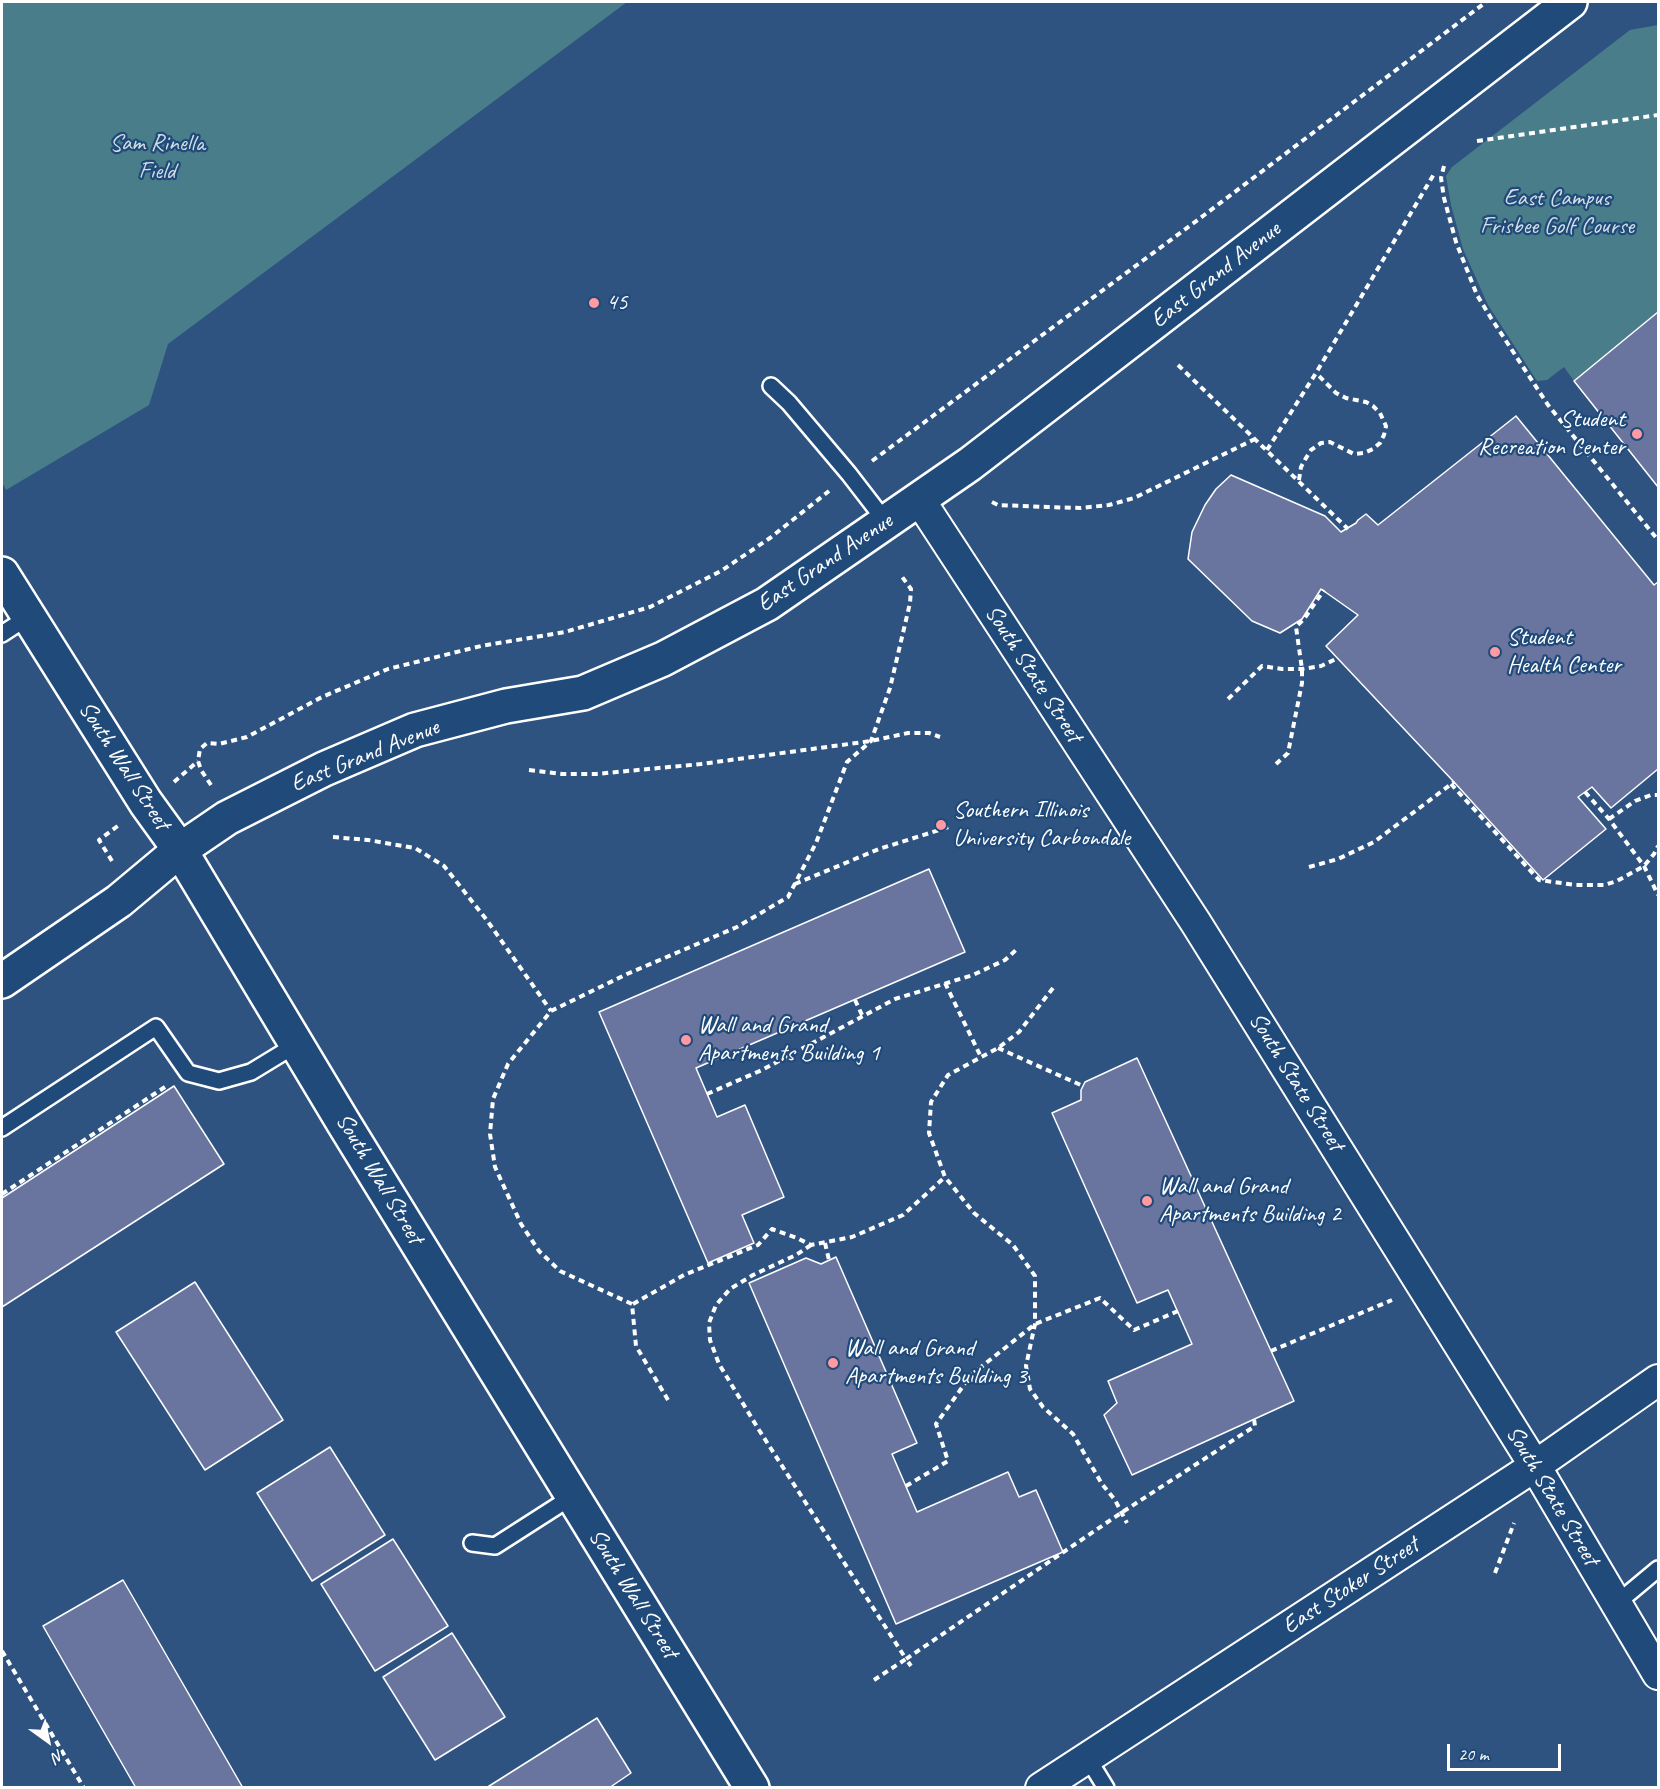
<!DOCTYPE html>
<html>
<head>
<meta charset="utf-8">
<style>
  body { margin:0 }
  #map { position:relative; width:1660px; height:1789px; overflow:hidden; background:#2e5381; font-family:Caveat,sans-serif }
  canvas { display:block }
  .frame { position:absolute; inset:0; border:3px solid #fff; pointer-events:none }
  .north { position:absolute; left:18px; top:1711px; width:60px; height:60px; -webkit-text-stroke:4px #1f4a7a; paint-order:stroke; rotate:147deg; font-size:16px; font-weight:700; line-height:24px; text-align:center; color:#fff }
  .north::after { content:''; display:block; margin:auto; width:21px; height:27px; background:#fff; clip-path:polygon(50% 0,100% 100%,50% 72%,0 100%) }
  .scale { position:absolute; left:1447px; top:1744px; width:114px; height:27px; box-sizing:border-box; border:3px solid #fff; border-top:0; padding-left:8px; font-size:18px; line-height:21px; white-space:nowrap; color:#fff; -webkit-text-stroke:4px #1f4a7a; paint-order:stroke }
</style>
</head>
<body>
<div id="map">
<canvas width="1660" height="1789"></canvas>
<div class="frame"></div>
<div class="north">N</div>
<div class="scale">20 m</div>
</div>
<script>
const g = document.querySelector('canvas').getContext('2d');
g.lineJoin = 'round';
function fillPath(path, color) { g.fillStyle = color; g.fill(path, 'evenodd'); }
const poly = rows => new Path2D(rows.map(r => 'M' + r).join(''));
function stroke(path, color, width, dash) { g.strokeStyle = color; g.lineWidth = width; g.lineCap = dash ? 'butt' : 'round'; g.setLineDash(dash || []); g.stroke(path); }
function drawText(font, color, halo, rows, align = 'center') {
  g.font = font + ' Caveat,sans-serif'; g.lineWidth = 4.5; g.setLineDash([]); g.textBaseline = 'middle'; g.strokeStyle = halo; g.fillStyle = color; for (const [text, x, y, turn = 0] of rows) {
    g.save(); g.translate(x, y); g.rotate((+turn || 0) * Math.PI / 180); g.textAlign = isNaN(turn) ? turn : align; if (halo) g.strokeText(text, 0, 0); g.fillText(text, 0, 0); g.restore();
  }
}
fillPath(poly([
  [2,2,627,2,168,344,149,405,6,490,2,482],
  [1658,25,1658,312,1574,381,1564,367,1547,380,1537,381,1488,305,1463,249,1451,205,1446,176,1452,167,1630,30]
]), '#4a7d8a');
const building = poly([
  [1658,312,1658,487,1574,381,1658,312],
  [1516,416,1654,585,1658,582,1658,769,1611,808,1592,787,1578,797,1606,829,1543,880,1454,782,1326,646,1358,615,1321,589,1302,619,1280,633,1252,621,1188,559,1192,532,1205,505,1216,489,1231,475,1325,516,1341,532,1356,523,1358,520,1366,514,1378,525,1516,416],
  [929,869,965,952,696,1068,717,1117,745,1105,784,1197,742,1215,754,1243,708,1263,599,1012,929,869],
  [1137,1058,1294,1401,1132,1475,1104,1415,1117,1403,1108,1381,1192,1344,1168,1290,1137,1303,1052,1113,1081,1100,1081,1090,1085,1082,1137,1058],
  [174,1086,224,1164,2,1307,2,1198,174,1086],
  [836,1257,917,1443,892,1454,917,1512,1008,1472,1019,1497,1036,1490,1063,1552,896,1624,749,1283,806,1258,821,1264,836,1257],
  [195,1282,283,1420,205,1470,116,1332,195,1282],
  [330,1447,385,1535,312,1581,257,1493,330,1447],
  [393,1539,448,1626,375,1671,321,1584,393,1539],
  [123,1580,243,1788,136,1788,43,1626,123,1580],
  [452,1633,505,1717,435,1760,383,1677,452,1633],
  [597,1718,631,1773,609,1788,486,1788,597,1718]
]);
fillPath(building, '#6a759f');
stroke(building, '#fff', 1.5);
const service = poly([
  [771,386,789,403,849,474,886,522],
  [2,634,28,617],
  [2,1128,156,1027,188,1073,219,1081,251,1072,297,1044],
  [472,1543,495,1546,573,1496],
  [1616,1604,1658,1569],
  [1087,1757,1106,1788]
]);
const minor = poly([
  [919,499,1196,923,1535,1466,1658,1674],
  [1041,1788,1535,1466,1658,1380]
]);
const tertiary = poly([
  [2,981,119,901,180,850]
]);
const secondary = poly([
  [2,574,146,803,180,850,343,1122,752,1788],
  [180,850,227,818,324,769,415,730,506,706,583,693,663,659,767,604,970,464,1570,2]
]);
stroke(service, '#fff', 20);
stroke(minor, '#fff', 34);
stroke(tertiary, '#fff', 38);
stroke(secondary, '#fff', 38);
stroke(poly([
  [1477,141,1658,115],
  [1444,166,1441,178,1444,198,1456,242,1477,295,1491,318,1548,405,1658,540],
  [1178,365,1348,529],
  [1267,450,1316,373,1434,174],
  [872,461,1199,219,1486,2],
  [1299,480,1301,467,1306,458,1311,450,1321,443,1330,442,1354,454,1364,453,1373,449,1380,443,1384,435,1386,426,1380,413,1373,406,1366,402,1346,398,1336,393,1316,373],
  [992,502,998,505,1047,507,1081,508,1109,505,1134,498,1255,439],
  [1228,699,1262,666,1282,669,1302,669,1321,666,1336,659],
  [1276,764,1288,753,1302,683,1302,669,1296,627,1304,619,1324,590],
  [529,770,562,774,596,774,701,764,871,741,908,733,929,733,940,737],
  [174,782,198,761],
  [1451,784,1539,880,1576,885,1604,885,1617,881,1644,866,1654,854,1658,846],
  [211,785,201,770,198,761,200,749,207,743,219,744,247,737,322,697,388,669,481,646,565,632,650,607,721,571,770,538,829,491],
  [1585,792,1609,819,1644,866,1658,895],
  [1609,819,1635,801,1651,795,1658,795],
  [333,837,368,840,415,848,444,866,486,919,551,1011],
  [112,861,99,840,119,825],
  [1309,867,1338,859,1374,842,1454,782],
  [795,884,879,849,952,826],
  [945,983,981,1057],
  [1053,988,1019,1032,998,1048,948,1075,931,1102,929,1133,945,1177,974,1213,1013,1245,1035,1276,1035,1324,1026,1366,1030,1389,1043,1407,1073,1434,1102,1484,1115,1500,1127,1523],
  [855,1000,862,1015],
  [998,1048,1083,1086],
  [707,1094,762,1070,895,999,973,975,1005,960,1017,949],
  [2,1194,165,1087],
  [825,1243,829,1260],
  [811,1245,796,1255,753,1275,730,1289,716,1305,709,1323,710,1340,719,1364,759,1430,906,1659,1121,1513,1255,1426,1254,1419],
  [633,1304,684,1275,758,1245,772,1229,797,1238,811,1245,852,1237,903,1215,945,1177],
  [1271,1351,1392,1300],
  [668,1400,636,1346,632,1304,560,1271,539,1251,521,1224,495,1167,490,1134,493,1099,508,1064,551,1011,627,974,737,927,788,897,816,843,847,762,871,741,890,688,910,603,911,589,900,574],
  [906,1486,948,1461,936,1424,971,1375,1035,1324,1100,1298,1134,1330,1178,1311],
  [1495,1573,1514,1523],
  [2,1651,84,1788],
  [874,1680,906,1659,911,1666]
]), '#fff', 4, [6, 4.5]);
stroke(service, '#1f4a7a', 15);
stroke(minor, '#1f4a7a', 30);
stroke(tertiary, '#1f4a7a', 33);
stroke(secondary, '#1f4a7a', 33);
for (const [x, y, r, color] of [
  [594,303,6,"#ff9aa2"],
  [1637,434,6,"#ff9aa2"],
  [1495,652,6,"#ff9aa2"],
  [941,825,6,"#ff9aa2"],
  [686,1040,6,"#ff9aa2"],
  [1147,1201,6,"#ff9aa2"],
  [833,1363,6,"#ff9aa2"]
]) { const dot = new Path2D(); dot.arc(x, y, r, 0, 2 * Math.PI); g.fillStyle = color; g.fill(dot); stroke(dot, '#1f4a7a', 2); }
drawText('24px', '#d2dee2', '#1f4a7a', [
  ["Sam Rinella",157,144],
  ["Field",157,172],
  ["East Campus",1557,199],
  ["Frisbee Golf Course",1557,227]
]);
drawText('24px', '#fff', '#1f4a7a', [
  ["East Grand Avenue",1216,275,-38],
  ["East Grand Avenue",825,563,-34],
  ["South State Street",1033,674,57],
  ["East Grand Avenue",365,756,-22],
  ["South Wall Street",124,766,57],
  ["South State Street",1296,1082,58],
  ["South Wall Street",379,1179,59],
  ["South State Street",1552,1496,59],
  ["East Stoker Street",1351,1586,-33],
  ["South Wall Street",633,1594,58]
]);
drawText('24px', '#fff', '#1f4a7a', [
  ["45",606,303],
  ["Student",1625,420,"right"],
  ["Recreation Center",1625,448,"right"],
  ["Student",1507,638],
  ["Health Center",1507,666],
  ["Southern Illinois",953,811],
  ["University Carbondale",953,839],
  ["Wall and Grand",698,1026],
  ["Apartments Building 1",698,1054],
  ["Wall and Grand",1159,1187],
  ["Apartments Building 2",1159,1215],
  ["Wall and Grand",845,1349],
  ["Apartments Building 3",845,1377]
], 'left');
</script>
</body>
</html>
